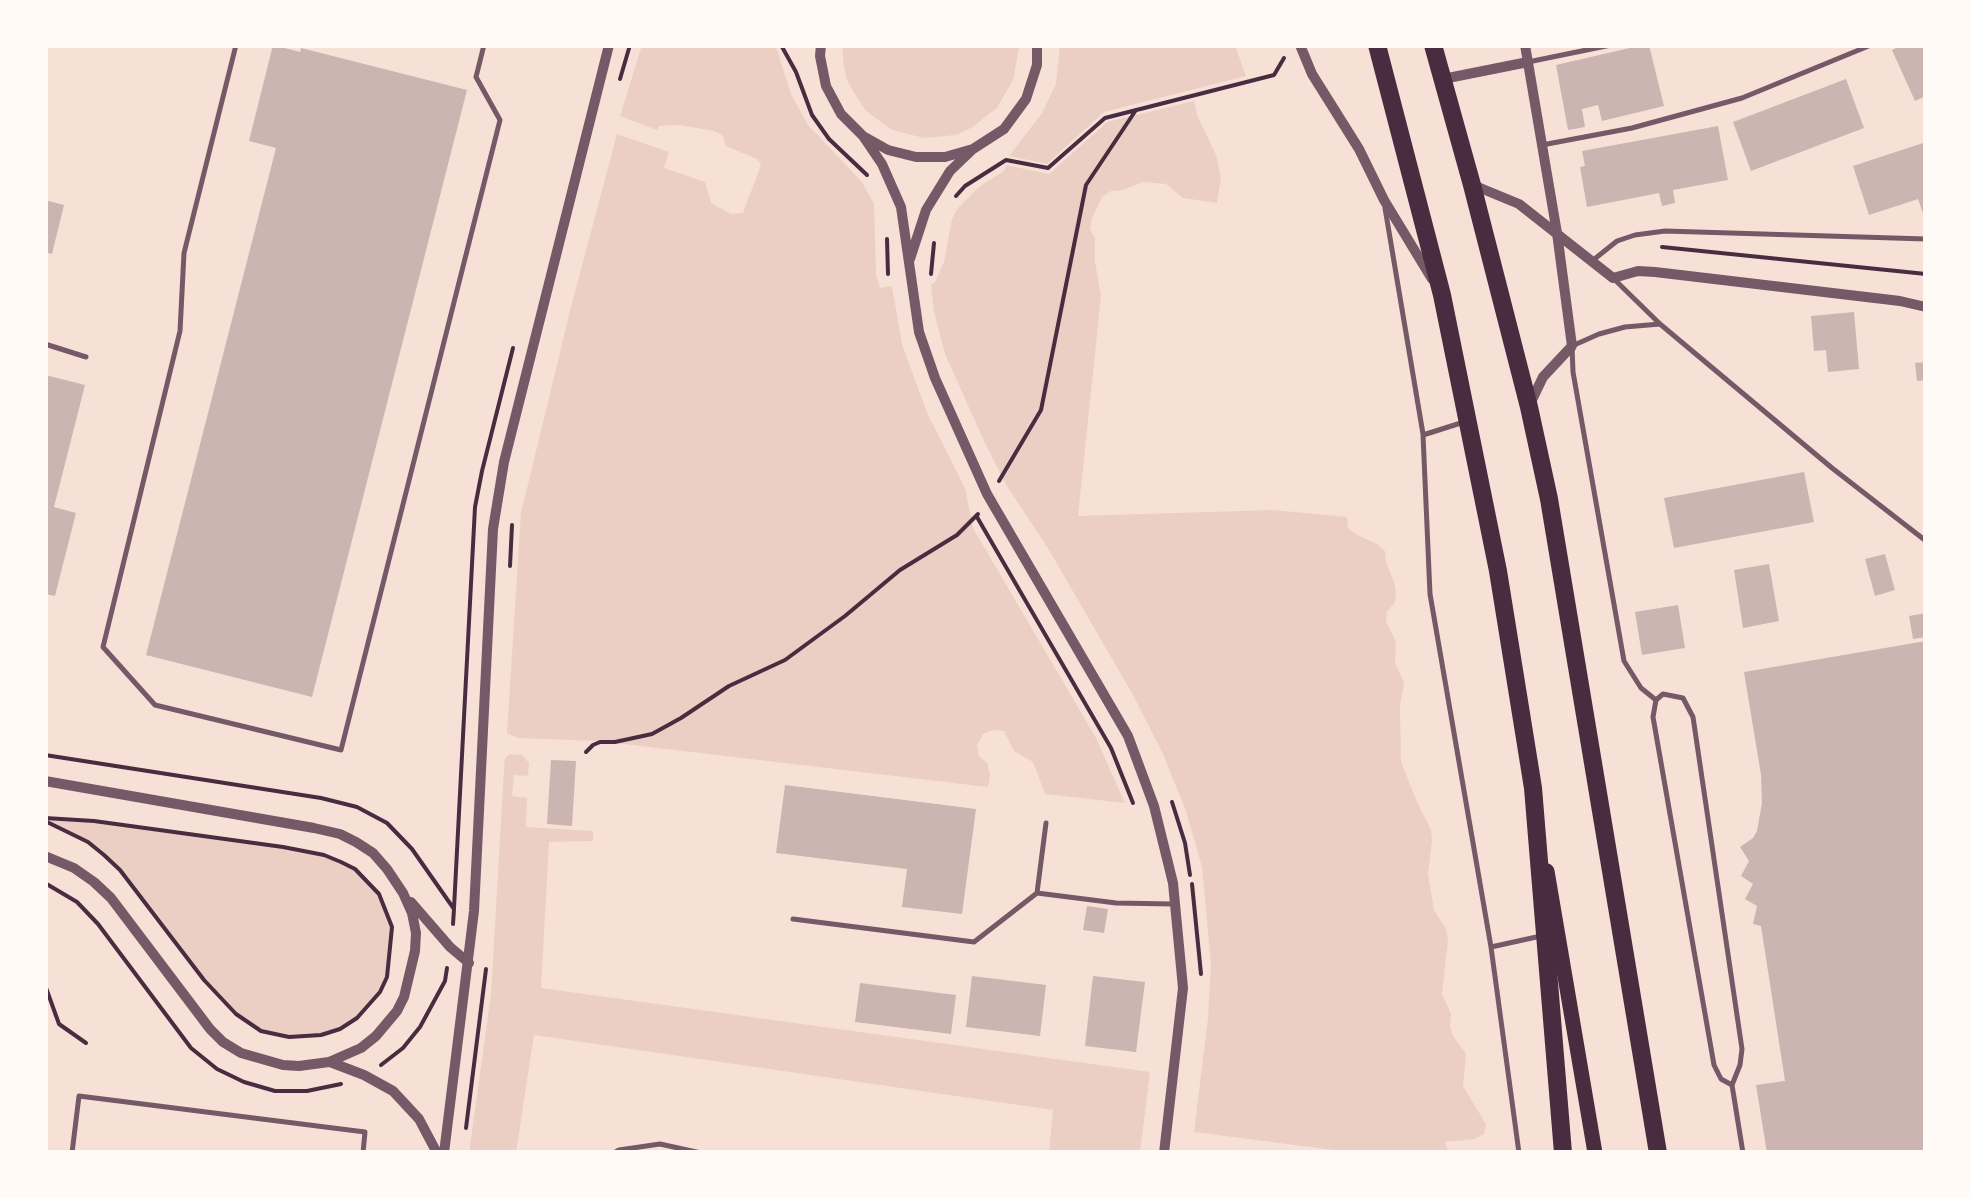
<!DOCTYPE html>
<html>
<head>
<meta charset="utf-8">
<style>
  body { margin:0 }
  #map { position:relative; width:1971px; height:1198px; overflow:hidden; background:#f7e1d7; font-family:"DM Sans",sans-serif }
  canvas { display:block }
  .frame { position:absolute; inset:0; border:48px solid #fffaf5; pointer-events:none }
</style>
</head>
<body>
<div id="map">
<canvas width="1971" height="1198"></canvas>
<div class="frame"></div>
</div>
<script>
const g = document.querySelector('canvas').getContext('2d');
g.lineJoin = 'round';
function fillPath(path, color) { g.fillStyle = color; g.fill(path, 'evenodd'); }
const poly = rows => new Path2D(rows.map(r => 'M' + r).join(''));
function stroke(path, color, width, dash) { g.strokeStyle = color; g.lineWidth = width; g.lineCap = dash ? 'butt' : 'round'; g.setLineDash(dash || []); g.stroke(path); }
fillPath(poly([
  [642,45,774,45,776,47,791,94,808,125,862,182,874,204,876,274,880,288,892,286,902,344,928,415,965,488,973,528,1096,738,1125,803,1045,794,1033,762,1014,751,1004,731,993,730,983,734,977,745,979,756,987,763,990,774,988,787,598,741,518,738,507,733,521,513,572,303,617,134,669,152,664,168,705,182,711,203,731,214,743,213,761,165,757,159,726,146,723,136,714,131,680,125,659,126,657,130,620,116],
  [842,45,1018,45,1019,48,1013,80,997,108,971,128,956,135,924,138,892,130,866,111,848,83,844,68],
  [1060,45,1235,45,1246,76,1104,112,1047,164,1009,156,1042,113,1056,84],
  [1194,101,1197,115,1216,155,1221,178,1217,203,1183,198,1166,184,1143,182,1122,190,1111,191,1102,197,1092,218,1090,229,1095,238,1095,262,1101,296,1078,516,1273,510,1347,517,1348,528,1357,535,1377,544,1385,551,1386,562,1394,582,1396,593,1395,603,1387,611,1386,622,1396,641,1395,662,1404,683,1400,706,1401,762,1417,802,1431,830,1432,841,1428,874,1434,910,1446,929,1448,940,1442,994,1451,1014,1450,1026,1453,1036,1466,1054,1463,1086,1486,1124,1484,1134,1475,1139,1445,1142,1449,1153,1357,1153,1194,1132,1208,1018,1211,964,1202,867,1186,811,1163,754,1133,695,1049,550,1005,483,984,441,945,354,934,312,931,285,935,282,944,262,952,219,957,209,980,186,1004,171,1006,165,1049,174,1107,122],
  [510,754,522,755,529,763,528,776,514,775,512,796,527,798,526,827,593,831,593,841,549,842,541,988,1150,1072,1140,1153,1049,1153,1053,1110,534,1035,516,1153,469,1153,491,994,504,770,505,758],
  [45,818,94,821,283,847,324,855,355,869,379,894,392,927,387,977,380,992,357,1018,340,1029,303,1037,261,1031,236,1014,204,980,120,870,88,842,45,821]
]), '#ebcfc5');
fillPath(poly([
  [273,45,300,52,301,48,467,90,312,697,146,655,276,148,249,141],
  [1643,45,1649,45,1664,106,1602,121,1598,105,1582,109,1585,127,1568,130,1556,65],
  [1902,45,1926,45,1926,96,1915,101,1892,50],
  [1846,79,1864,128,1751,171,1733,122],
  [1718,126,1728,180,1673,190,1675,203,1662,206,1659,193,1587,207,1580,167,1585,166,1582,151],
  [1926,142,1926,222,1918,199,1869,215,1853,166],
  [45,200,64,205,52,254,45,252],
  [1854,312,1859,369,1828,372,1826,350,1814,351,1811,316],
  [1926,362,1926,380,1917,381,1915,363],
  [45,375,85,385,54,507,76,513,55,596,45,594],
  [1804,472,1814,522,1674,548,1664,498],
  [1885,554,1895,590,1875,596,1865,559],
  [1769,564,1779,621,1743,628,1734,570],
  [1678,605,1685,648,1642,655,1635,612],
  [1926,613,1926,637,1913,639,1909,616],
  [1926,641,1926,1153,1767,1153,1756,1085,1785,1081,1761,926,1753,924,1757,906,1745,899,1753,884,1741,876,1749,861,1740,847,1753,838,1757,831,1762,803,1761,775,1744,672],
  [551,760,576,761,572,826,547,824],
  [785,785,976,809,962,914,902,907,907,869,776,853],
  [1087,906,1108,909,1104,933,1083,930],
  [972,976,1046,985,1040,1036,966,1027],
  [1093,976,1145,982,1136,1052,1085,1046],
  [860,983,956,995,951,1034,855,1022]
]), '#ccb4b1');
stroke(poly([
  [781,45,796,72,812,115,829,139,867,175],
  [620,79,630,45],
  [956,196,965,186,1006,160,1048,168,1105,118,1274,75,1284,58],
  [887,239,888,274],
  [1662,247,1926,274],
  [931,274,934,243],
  [999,481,1041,410,1086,185,1136,110],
  [977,517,1111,748,1133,803],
  [510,566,512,525],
  [586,752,593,745,600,742,615,742,652,734,681,718,729,686,785,660,845,616,900,570,957,535,978,514],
  [45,755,321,798,357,807,387,823,412,849,454,909,453,924],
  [1172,802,1185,843,1190,875],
  [45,818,94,821,283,847,324,855,341,862,355,869,379,894,392,927,387,977,380,992,357,1018,340,1029,321,1035,289,1037,261,1031,236,1014,204,980,120,870,104,855,88,842,45,821],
  [45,883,77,902,98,924,191,1048,217,1069,244,1082,275,1091,307,1091,341,1084],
  [1192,884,1201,974],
  [454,908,475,507,482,471,513,348],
  [45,985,59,1024,86,1043],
  [381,1065,403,1048,420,1027,445,981,447,968],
  [466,1128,486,969]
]), '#4a2c40', 4);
stroke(poly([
  [236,45,184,253,180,331,103,647,155,705,341,750,500,120,476,77,484,45],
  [1528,62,1611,45],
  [1542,145,1632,128,1742,98,1871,45],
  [1385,208,1423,434],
  [1592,261,1617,241,1635,235,1665,231,1926,239],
  [1613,278,1660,324],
  [45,344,86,357],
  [1464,422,1423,435,1430,594,1491,947,1519,1153],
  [1656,700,1641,688,1624,661,1573,372,1572,346,1599,334,1625,327,1660,324,1832,468,1926,541],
  [1037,893,1046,823],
  [793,919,974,942,1037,893,1116,903,1172,904],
  [1491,947,1541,936],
  [1732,1085,1721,1079,1714,1065,1653,717,1656,700,1663,694,1683,698,1693,717,1742,1049,1740,1065,1732,1085,1743,1153],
  [72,1153,79,1096,365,1132,363,1153],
  [614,1153,619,1150,660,1144,701,1153]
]), '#755966', 5);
stroke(poly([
  [821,45,820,56,826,86,841,114,863,136,888,150,916,157,945,157,973,149,1004,129,1026,99,1037,65,1037,45],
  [1300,45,1312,74,1359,149,1384,200,1432,279],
  [1525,45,1557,233,1572,346,1543,377,1529,406],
  [1443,79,1528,62],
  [863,136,882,164,901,207,919,332,935,378,987,494,1128,736,1154,806,1173,883,1183,988,1164,1153],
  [1473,185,1519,204,1613,278,1638,271,1655,272,1900,301,1926,307],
  [910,259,926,210,950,171,972,150],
  [45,781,314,828,340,834,356,842,373,853,387,869,403,893,412,913,416,933,415,951,404,997,397,1011,376,1036,361,1048,329,1062,299,1066,283,1065,241,1053,223,1042,210,1029,111,898,94,882,74,868,45,856],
  [411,902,450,947,469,963],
  [330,1062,364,1075,393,1091,419,1119,437,1153],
  [444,1153,474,911,493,529,504,462,609,45]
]), '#755966', 10);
stroke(poly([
  [1547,871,1595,1153]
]), '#4a2c40', 15);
stroke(poly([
  [1377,45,1442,295,1498,571,1533,788,1563,1153],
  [1433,45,1472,185,1529,407,1549,499,1658,1153]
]), '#4a2c40', 18);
</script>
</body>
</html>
